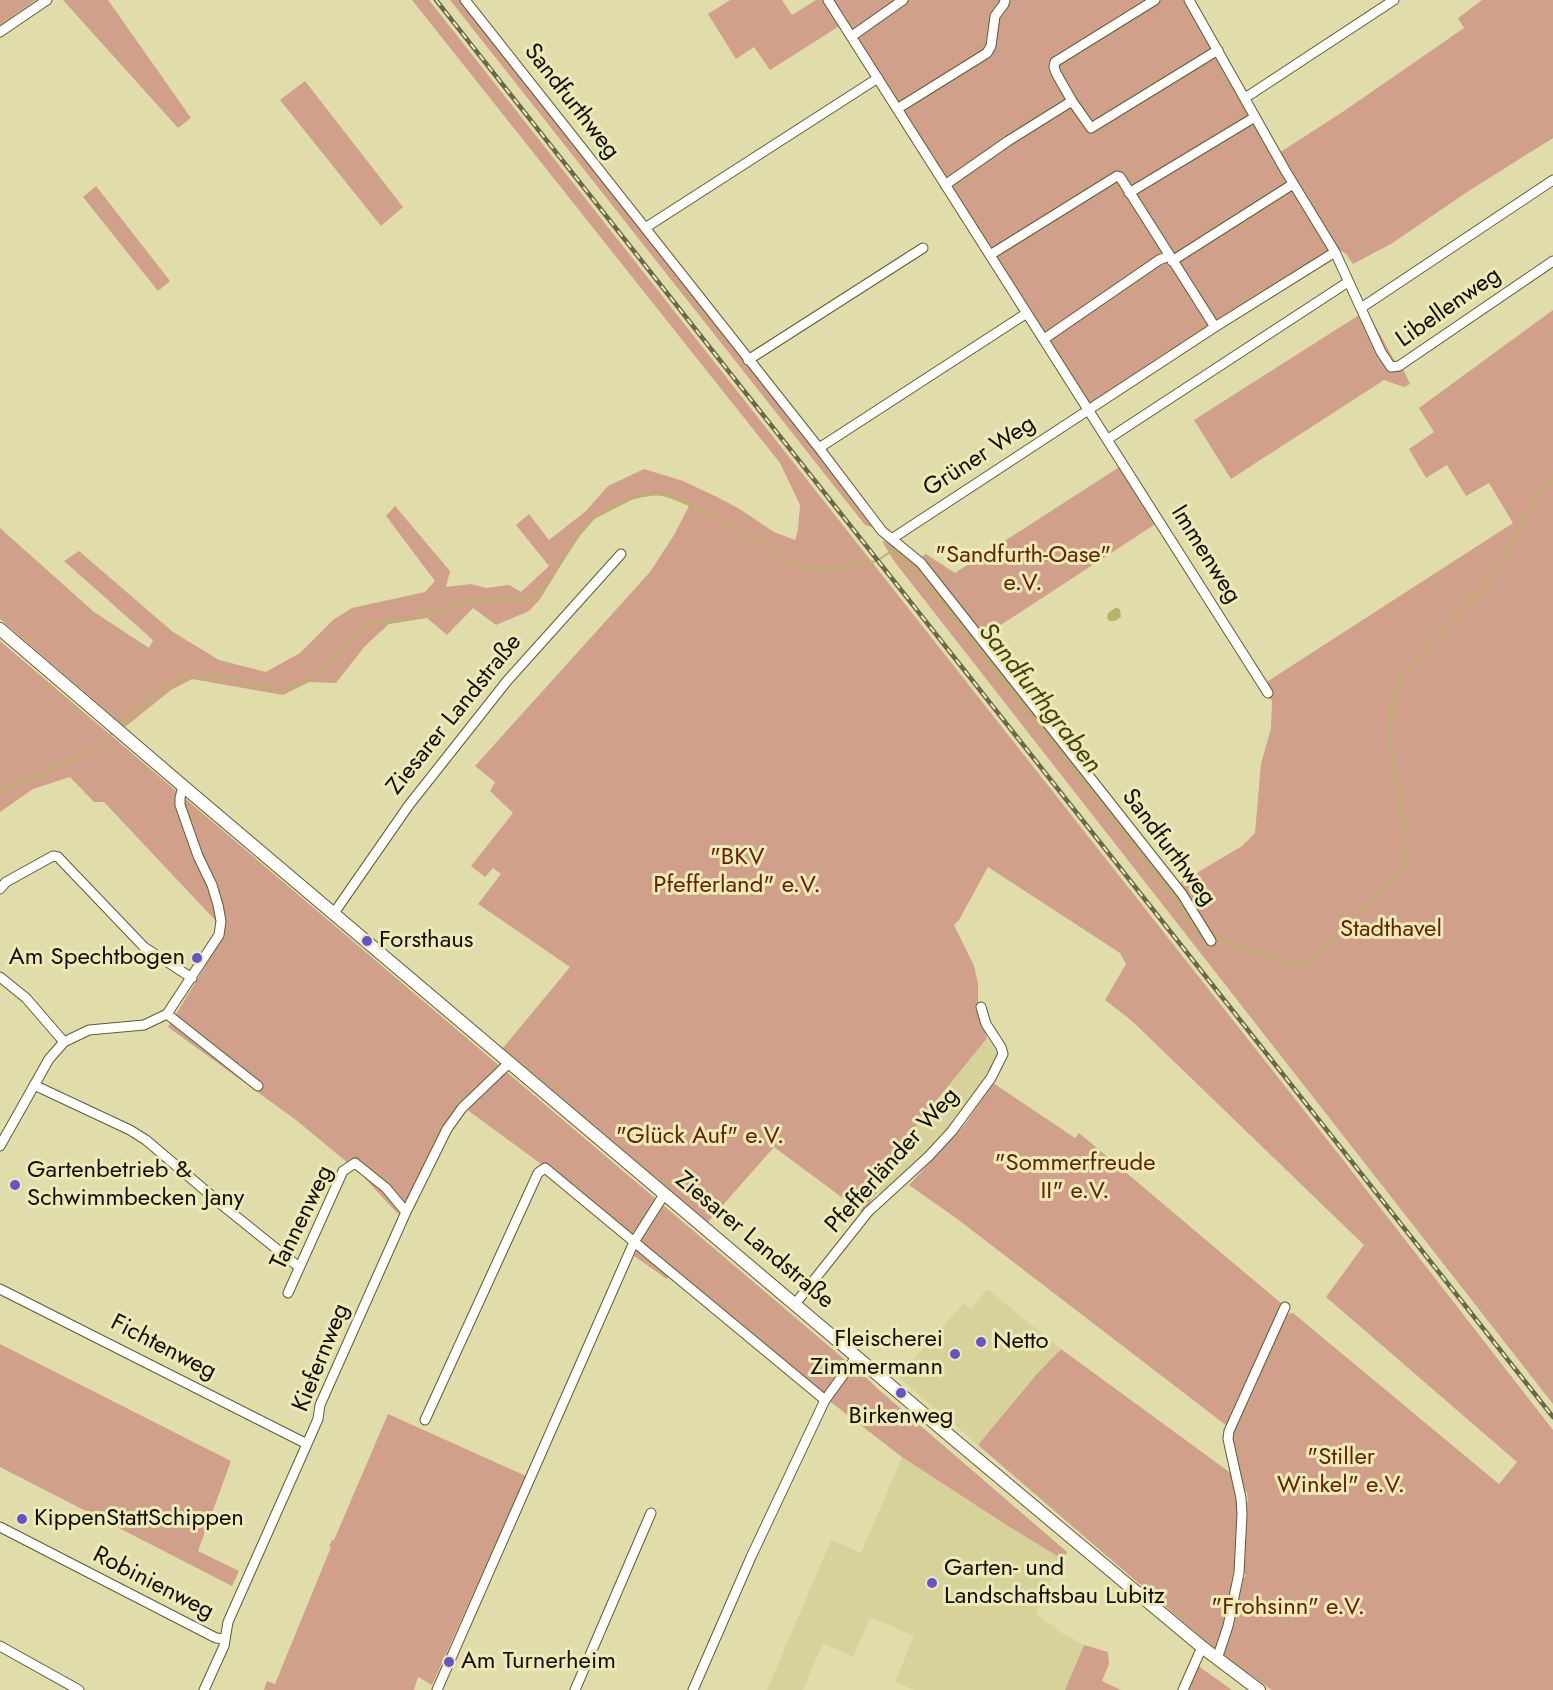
<!DOCTYPE html>
<html>
<head>
<meta charset="utf-8">
<style>
  body { margin:0 }
  canvas { display:block; background:#e0ddab }
</style>
</head>
<body>
<canvas width="1553" height="1690"></canvas>
<script>
const g = document.querySelector('canvas').getContext('2d');
g.lineJoin = 'round';
function fillPath(path, color) { g.fillStyle = color; g.fill(path, 'evenodd'); }
const poly = rows => new Path2D(rows.map(r => 'M' + r).join(''));
function stroke(path, color, width, dash) { g.strokeStyle = color; g.lineWidth = width; g.lineCap = dash ? 'butt' : 'round'; g.setLineDash(dash || []); g.stroke(path); }
function drawText(font, color, halo, rows, align = 'center') {
  g.font = font + ' Jost,sans-serif'; g.lineWidth = 6; g.setLineDash([]); g.textBaseline = 'middle'; g.strokeStyle = halo; g.fillStyle = color; for (const [text, x, y, turn = 0] of rows) {
    g.save(); g.translate(x, y); g.rotate((+turn || 0) * Math.PI / 180); g.textAlign = isNaN(turn) ? turn : align; if (halo) g.strokeText(text, 0, 0); g.fillText(text, 0, 0); g.restore();
  }
}
fillPath(poly([
  [987,1038,998,1055,998,1061,974,1097,936,1144,887,1191,877,1192,868,1186],
  [987,1289,1061,1349,1036,1375,978,1445,898,1377,963,1304,971,1309],
  [902,1457,1008,1526,1061,1558,1036,1614,1066,1636,1084,1645,1065,1690,914,1690,895,1682,914,1636,870,1617,853,1657,823,1643,803,1690,767,1690,831,1540,861,1553]
]), '#d6d29a');
fillPath(poly([
  [0,0,36,0,0,25],
  [63,0,108,0,191,118,178,128],
  [412,0,429,0,1340,1156,1553,1430,1553,1690,1272,1690,1223,1656,1231,1631,1240,1578,1244,1578,1246,1575,1241,1571,1246,1503,1248,1501,1247,1492,1244,1491,1231,1437,1284,1315,1293,1313,1499,1484,1517,1462,1326,1297,1364,1245,1132,1021,1105,1000,1126,964,1120,953,988,867,959,920,954,925,974,966,978,983,978,1009,987,1038,870,1183,868,1186,877,1192,863,1213,774,1147,708,1222,503,1048,570,967,478,904,501,874,493,868,485,877,471,866,513,813,490,791,495,782,475,766,650,572,674,535,689,506,676,499,657,495,632,499,592,519,582,531,540,599,529,611,496,625,473,608,447,635,427,618,389,624,365,646,336,683,309,682,283,695,192,679,171,690,125,727,0,619,0,528,94,612,149,648,153,640,64,561,79,551,173,632,219,660,266,672,300,653,333,620,352,608,425,592,435,581,386,516,395,506,450,571,446,587,471,584,486,588,509,585,521,592,549,566,516,525,529,514,549,540,586,511,608,486,644,469,683,481,717,497,738,508,774,532,795,540,798,530,800,505,780,463],
  [450,0,462,0,867,517,874,528,865,525],
  [730,0,782,0,792,15,816,0,825,0,841,25,770,70,754,47,736,59,708,14],
  [833,0,1186,0,1331,251,1090,404],
  [1482,0,1553,0,1553,138,1467,192,1391,244,1353,264,1346,254,1338,249,1279,153,1344,111,1464,28,1458,18],
  [305,81,403,207,381,226,280,100],
  [96,186,170,281,158,291,83,197],
  [1367,310,1394,360,1402,367,1410,384,1404,387,1384,380,1231,479,1194,420],
  [1553,310,1553,1404,894,561,882,541,893,543,917,562,1173,887,1242,846,1255,833,1261,764,1271,728,1272,701,1263,686,1265,683,1513,523,1489,483,1466,496,1447,465,1426,478,1409,449,1434,432,1419,408],
  [1121,466,1157,523,990,632,1009,669,920,558,926,554,955,573],
  [0,641,871,1382,878,1389,1067,1552,1064,1560,1008,1526,902,1457,832,1403,673,1271,667,1279,634,1256,640,1244,548,1169,466,1109,460,1107,446,1123,422,1173,398,1214,360,1173,296,1120,168,1027,219,944,215,920,104,802,94,802,70,777,33,789,0,812],
  [993,1083,1075,1138,1079,1133,1282,1304,1227,1426,956,1218,909,1185,966,1123],
  [0,1344,231,1461,198,1551,239,1571,232,1586,0,1467],
  [1061,1349,1232,1474,1239,1513,1236,1568,1233,1572,1234,1581,1224,1626,1216,1650,978,1445,1036,1375],
  [388,1414,526,1476,432,1685,418,1677,414,1690,264,1690,267,1681,275,1684,331,1547,329,1546,332,1540,334,1540],
  [1084,1645,1108,1652,1109,1664,1102,1681,1121,1690,1065,1690],
  [1197,1665,1232,1690,1186,1690]
]), '#d0a08a');
fillPath(poly([
  [1115,608,1118,608,1120,610,1121,617,1115,621,1110,621,1107,619,1108,613]
]), '#b9b36a');
stroke(poly([
  [120,726,149,698,180,677,220,676,276,689,293,687,315,677,345,645,371,623,407,620,448,606,478,600,526,598,534,596,542,591,580,534,594,518,631,499,649,494,665,495,709,513,800,568,810,571,817,571,877,561,890,552,897,553,943,605,1178,904,1192,926,1200,930],
  [0,791,73,761,103,743,113,732],
  [1211,934,1265,957,1290,965,1311,962,1381,894,1399,872,1406,857,1408,834,1400,805,1390,746,1391,712,1401,677,1426,648,1493,578,1520,525,1553,476]
]), '#b9b36a', 2);
const minor = poly([
  [465,0,819,448,882,531,921,563,1182,894,1211,941],
  [828,0,1268,693],
  [1155,0,1055,62,1054,67,1056,73,1072,101,1091,128,1218,50],
  [1189,0,1285,170,1335,252,1381,352,1391,367,1399,366,1553,261],
  [0,32,47,0],
  [852,36,903,0],
  [1245,98,1394,0],
  [897,109,987,53,991,46,995,16,1004,4,1005,0],
  [945,185,1008,141,1072,101],
  [1129,193,1255,117],
  [645,228,878,78],
  [990,255,1117,176,1120,177,1215,327],
  [1172,261,1293,184],
  [1361,308,1553,180],
  [1044,339,1159,260,1169,256],
  [748,360,923,248],
  [1108,439,1348,282],
  [819,448,1027,313],
  [893,538,1215,327,1335,252],
  [0,889,6,882,53,856,58,857,144,947,192,978],
  [334,913,409,805,507,681,621,554],
  [0,977,26,998,64,1042],
  [167,1014,258,1086],
  [34,1085,130,1130,146,1140,227,1209,299,1267],
  [0,1146,49,1059,64,1042,89,1030,144,1025,167,1014,219,935,221,921,218,905,212,885,198,856,180,805,180,798,183,786],
  [0,1289,307,1444],
  [288,1293,343,1171,355,1163,386,1188,406,1212],
  [795,1304,868,1212,929,1156,952,1131,991,1078,1003,1054,1001,1047,986,1024,981,1007],
  [425,1420,538,1173,545,1168,825,1400],
  [0,1527,216,1638,225,1639],
  [0,1646,79,1690],
  [1217,1659,1228,1626,1239,1573,1242,1514,1241,1498,1228,1439,1229,1431,1285,1307],
  [204,1690,224,1646,228,1622,307,1444,318,1419,320,1405,406,1212,447,1129,462,1108,510,1062],
  [437,1690,634,1242,665,1193],
  [575,1690,651,1513],
  [693,1690,751,1557,825,1400,857,1356],
  [1183,1690,1202,1647]
]);
const secondary = poly([
  [0,629,183,786,950,1436,1202,1647,1259,1690]
]);
stroke(minor, '#615d30', 11);
stroke(secondary, '#615d30', 14);
stroke(minor, '#fff', 9);
stroke(secondary, '#fff', 12);
const rail = poly([
  [436,0,1553,1417]
]);
stroke(rail, '#6a684a', 4.5);
stroke(rail, '#edeab8', 2, [7]);
for (const [x, y, r, color] of [
  [367,941,6,"#6453cc"],
  [197,958,6,"#6453cc"],
  [15,1185,6,"#6453cc"],
  [981,1342,6,"#6453cc"],
  [955,1354,6,"#6453cc"],
  [901,1393,6,"#6453cc"],
  [22,1519,6,"#6453cc"],
  [932,1583,6,"#6453cc"],
  [449,1662,6,"#6453cc"]
]) { const dot = new Path2D(); dot.arc(x, y, r, 0, 2 * Math.PI); g.fillStyle = color; g.fill(dot); stroke(dot, '#edeab8', 2); }
drawText('24px', '#121001', '#edeab8', [
  ["Sandfurthweg",571,102,52],
  ["Libellenweg",1449,308,-35],
  ["Grüner Weg",980,457,-33],
  ["Immenweg",1205,555,58],
  ["Ziesarer Landstraße",455,715,-51],
  ["Sandfurthweg",1168,848,53],
  ["Pfefferländer Weg",893,1161,-48],
  ["Tannenweg",303,1218,-64],
  ["Ziesarer Landstraße",754,1241,40],
  ["Fichtenweg",163,1348,27],
  ["Kiefernweg",322,1358,-68],
  ["Robinienweg",153,1584,27]
]);
drawText('24px', '#622401', '#edeab8', [
  ["\"Sandfurth-Oase\"",1023,556],
  ["e.V.",1023,584],
  ["\"BKV",737,858],
  ["Pfefferland\" e.V.",737,886],
  ["Stadthavel",1391,930],
  ["\"Glück Auf\" e.V.",700,1137],
  ["\"Sommerfreude",1075,1164],
  ["II\" e.V.",1075,1192],
  ["\"Stiller",1341,1458],
  ["Winkel\" e.V.",1341,1486],
  ["\"Frohsinn\" e.V.",1288,1608]
]);
drawText('24px', '#121001', '#edeab8', [
  ["Forsthaus",379,941],
  ["Am Spechtbogen",185,958,"right"],
  ["Gartenbetrieb &",27,1171],
  ["Schwimmbecken Jany",27,1199],
  ["Fleischerei",943,1340,"right"],
  ["Zimmermann",943,1368,"right"],
  ["Netto",993,1342],
  ["Birkenweg",901,1417,"center"],
  ["KippenStattSchippen",34,1519],
  ["Garten- und",944,1569],
  ["Landschaftsbau Lubitz",944,1597],
  ["Am Turnerheim",461,1662]
], 'left');
drawText('italic 26px', '#474207', '#edeab8', [
  ["Sandfurthgraben",1039,699,52]
]);
</script>
</body>
</html>
